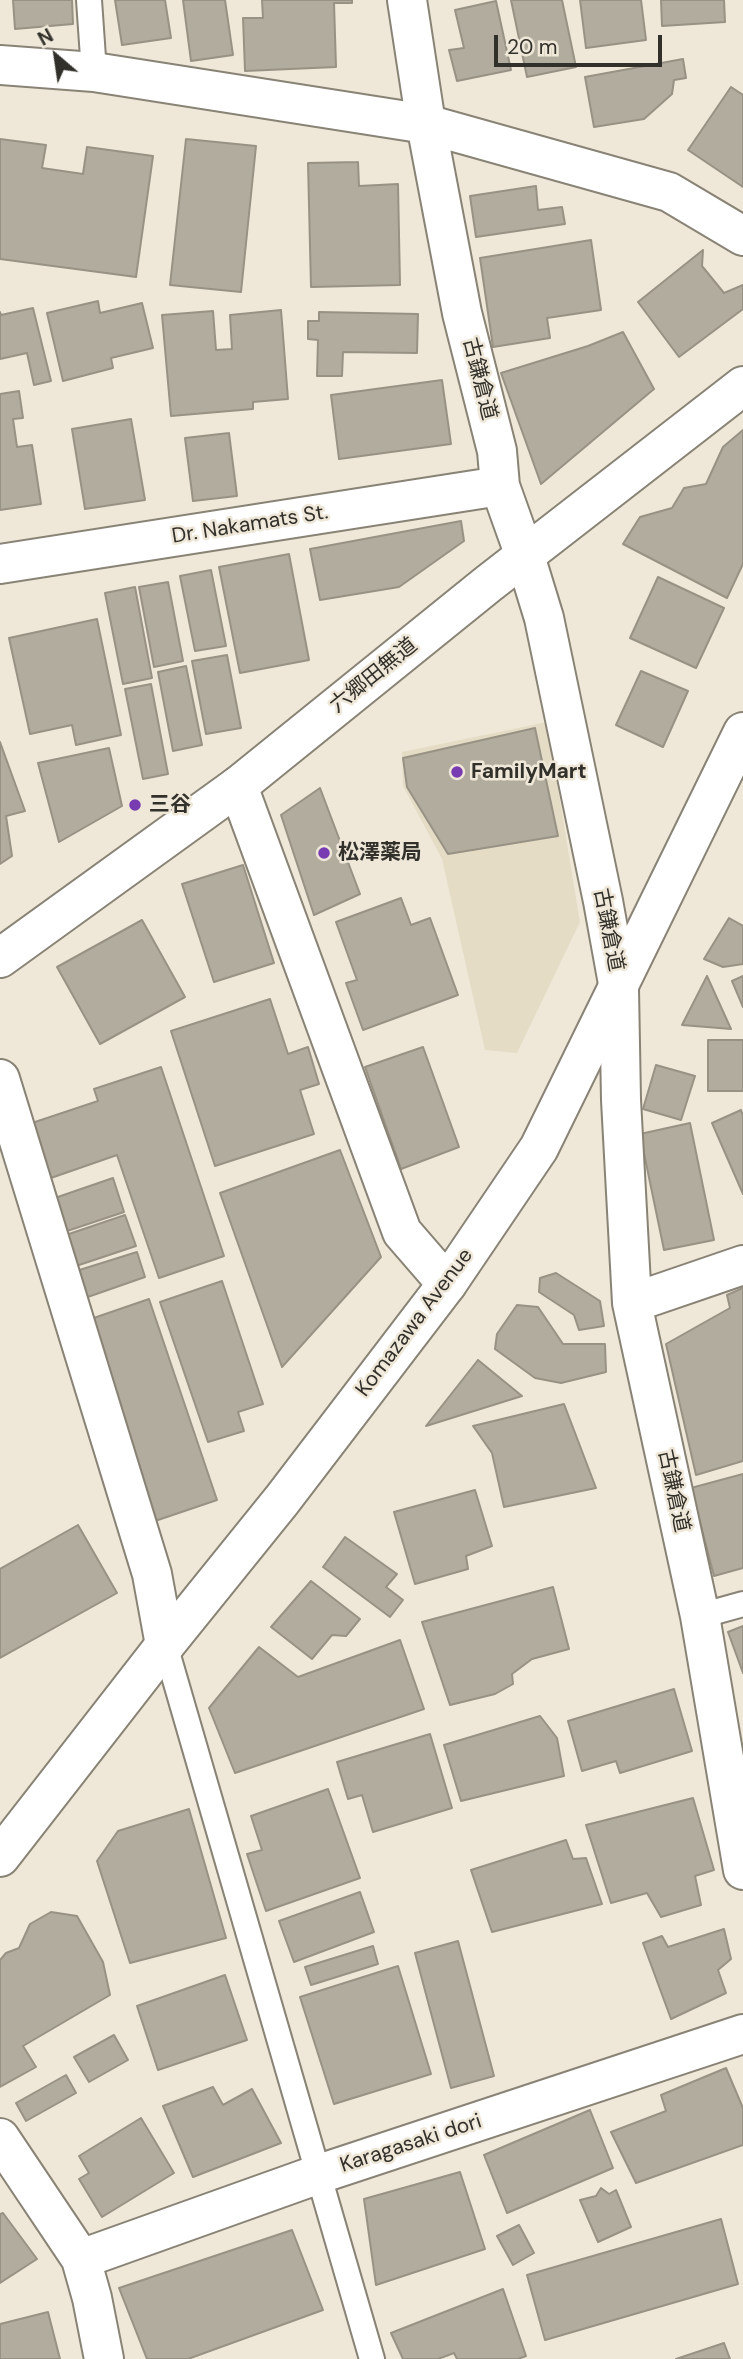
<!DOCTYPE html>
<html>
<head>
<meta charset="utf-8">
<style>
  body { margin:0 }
  #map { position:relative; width:743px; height:2359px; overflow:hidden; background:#efe8d9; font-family:"DM Sans",sans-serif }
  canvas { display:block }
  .north { position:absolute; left:21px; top:21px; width:70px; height:70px; -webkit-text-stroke:5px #efe8d9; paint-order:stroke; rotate:331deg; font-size:19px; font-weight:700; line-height:28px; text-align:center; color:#32302a }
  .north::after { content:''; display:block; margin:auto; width:24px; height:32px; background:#32302a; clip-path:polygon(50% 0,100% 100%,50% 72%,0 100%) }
  .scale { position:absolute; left:494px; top:35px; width:168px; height:32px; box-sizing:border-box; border:4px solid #32302a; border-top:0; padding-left:9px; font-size:21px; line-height:24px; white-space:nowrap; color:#32302a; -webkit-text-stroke:5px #efe8d9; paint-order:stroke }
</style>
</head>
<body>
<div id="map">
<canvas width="743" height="2359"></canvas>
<div class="north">N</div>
<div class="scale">20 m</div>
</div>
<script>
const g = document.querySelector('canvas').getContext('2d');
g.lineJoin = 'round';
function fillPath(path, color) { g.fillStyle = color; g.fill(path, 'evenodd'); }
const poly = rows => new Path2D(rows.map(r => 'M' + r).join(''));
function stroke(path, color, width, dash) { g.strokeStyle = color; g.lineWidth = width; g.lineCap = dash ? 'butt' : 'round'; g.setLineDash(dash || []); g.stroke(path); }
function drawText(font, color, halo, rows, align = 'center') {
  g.font = font + ' "DM Sans","Noto Sans JP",sans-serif'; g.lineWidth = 5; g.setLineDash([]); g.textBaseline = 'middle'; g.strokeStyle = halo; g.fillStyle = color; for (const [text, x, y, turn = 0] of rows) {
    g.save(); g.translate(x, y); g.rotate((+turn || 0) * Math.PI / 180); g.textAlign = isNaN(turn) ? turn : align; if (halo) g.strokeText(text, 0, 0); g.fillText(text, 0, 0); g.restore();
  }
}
fillPath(poly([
  [547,722,580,922,517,1053,485,1050,442,859,403,786,402,752]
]), '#e5dcc6');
const building = poly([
  [13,0,72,0,73,24,15,29,13,0],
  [115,0,165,0,171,38,122,45,115,0],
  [183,0,225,0,233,55,191,61,183,0],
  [262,0,352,0,352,3,334,3,336,67,245,71,243,18,263,18,262,0],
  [511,0,562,0,576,67,527,77,511,0],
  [580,0,641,0,646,40,586,48,580,0],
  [661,0,724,0,725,22,662,26,661,0],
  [496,1,511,70,457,81,449,50,464,48,455,10,496,1],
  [683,59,686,78,674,80,672,94,644,119,594,127,585,77,683,59],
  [731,87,743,95,743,187,688,150,731,87],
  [0,139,46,145,42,168,83,174,87,147,153,156,136,277,0,259,0,139],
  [186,139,256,146,241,292,170,285,186,139],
  [358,162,359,186,398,184,400,285,311,287,308,163,358,162],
  [536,186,538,210,562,207,565,224,476,237,470,196,536,186],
  [591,240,601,310,547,318,550,338,493,347,480,258,591,240],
  [703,250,702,266,724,293,743,285,743,309,679,357,638,302,703,250],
  [98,301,100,313,142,303,153,348,111,358,113,368,63,381,47,313,98,301],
  [33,308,51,381,34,385,27,353,0,359,0,312,1,315,33,308],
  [281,310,288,399,253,402,253,409,171,416,162,315,213,311,216,350,232,349,230,315,281,310],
  [319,312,418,314,417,353,343,352,342,376,317,376,318,340,308,339,308,321,319,321,319,312],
  [623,332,654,389,541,484,501,373,588,346,623,332],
  [442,380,451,444,339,459,331,395,442,380],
  [19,391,23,418,13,419,17,447,32,445,41,504,0,510,0,394,19,391],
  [131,419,145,500,85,509,72,429,131,419],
  [743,430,743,564,727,598,623,544,640,517,672,508,684,488,706,484,723,447,743,430],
  [229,433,237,496,193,501,185,438,229,433],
  [461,521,464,541,399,587,320,600,310,549,461,521],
  [289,554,309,660,240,673,219,567,289,554],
  [211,570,226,646,195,651,180,576,211,570],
  [658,577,724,608,696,668,630,638,658,577],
  [168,582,183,661,154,667,139,587,168,582],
  [135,587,152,678,123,684,105,593,135,587],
  [97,619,121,735,76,745,72,725,30,734,9,638,97,619],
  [227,655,241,728,206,734,192,661,227,655],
  [186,666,202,745,173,751,158,672,186,666],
  [641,671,688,691,663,747,616,725,641,671],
  [151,684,168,774,143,779,125,689,151,684],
  [535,728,558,836,448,854,407,787,403,758,535,728],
  [0,742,25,811,6,816,12,856,0,864,0,742],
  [109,748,122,806,59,842,38,763,109,748],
  [320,788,360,894,314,915,281,815,320,788],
  [243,865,274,963,214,982,182,884,243,865],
  [401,898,411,925,430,918,458,995,363,1030,346,983,357,980,336,922,401,898],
  [729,918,743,926,743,964,723,967,704,959,729,918],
  [142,920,185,997,100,1044,57,967,142,920],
  [707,976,731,1029,682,1025,707,976],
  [743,976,743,1007,732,981,743,976],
  [270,999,288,1054,308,1047,319,1084,300,1090,314,1134,215,1166,171,1031,270,999],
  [708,1040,743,1040,743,1091,708,1091,708,1040],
  [423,1047,459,1147,401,1169,365,1067,423,1047],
  [656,1065,695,1076,681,1120,643,1109,656,1065],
  [161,1067,224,1256,159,1278,117,1155,48,1179,29,1124,98,1101,94,1089,161,1067],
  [741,1110,743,1116,743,1194,712,1123,741,1110],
  [690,1123,714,1240,664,1250,640,1134,690,1123],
  [340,1150,381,1257,282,1367,220,1193,340,1150],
  [113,1178,124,1212,64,1232,52,1199,113,1178],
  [125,1215,136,1246,76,1266,66,1235,125,1215],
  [137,1252,145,1277,82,1299,73,1272,137,1252],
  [556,1273,600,1301,604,1326,579,1330,574,1315,539,1292,540,1278,556,1273],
  [222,1281,263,1404,238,1412,244,1431,208,1442,160,1302,222,1281],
  [743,1288,743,1461,696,1475,666,1344,730,1308,727,1295,743,1288],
  [149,1299,217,1500,152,1522,85,1321,149,1299],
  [517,1305,538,1307,563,1344,605,1344,606,1372,561,1383,535,1378,495,1349,497,1334,517,1305],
  [478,1360,522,1396,426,1426,478,1360],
  [564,1404,596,1488,504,1507,492,1453,473,1426,564,1404],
  [743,1474,743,1568,714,1576,691,1488,743,1474],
  [475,1490,492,1546,466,1556,468,1569,415,1584,394,1512,475,1490],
  [78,1525,117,1593,0,1658,0,1569,78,1525],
  [345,1537,397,1574,386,1587,403,1600,390,1617,323,1567,345,1537],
  [311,1581,360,1619,346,1636,332,1635,312,1659,271,1627,311,1581],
  [553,1587,569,1649,532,1659,512,1674,513,1684,495,1694,450,1705,422,1622,553,1587],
  [743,1626,743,1673,728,1632,743,1626],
  [400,1640,424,1709,235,1773,209,1708,259,1647,298,1677,400,1640],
  [674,1689,692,1751,620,1773,616,1761,582,1771,568,1721,674,1689],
  [540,1716,557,1738,564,1776,461,1801,444,1745,540,1716],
  [430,1734,452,1808,373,1832,362,1795,348,1799,337,1762,430,1734],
  [328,1789,360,1878,266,1911,247,1854,262,1850,251,1816,328,1789],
  [693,1798,714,1870,695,1876,701,1905,661,1917,647,1893,611,1903,586,1825,693,1798],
  [189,1809,226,1938,130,1963,97,1861,118,1831,189,1809],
  [566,1840,573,1859,586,1858,602,1904,492,1932,471,1870,566,1840],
  [360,1892,374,1932,294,1962,279,1921,360,1892],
  [51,1912,77,1916,103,1962,110,1995,23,2046,36,2067,0,2087,0,1960,6,1953,19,1948,30,1924,51,1912],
  [724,1929,731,1959,718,1970,726,1993,671,2019,643,1943,662,1936,668,1947,724,1929],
  [458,1941,494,2076,451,2088,415,1953,458,1941],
  [373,1946,378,1964,311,1985,305,1967,373,1946],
  [398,1966,431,2074,334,2104,300,1997,398,1966],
  [225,1975,247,2040,158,2070,137,2006,225,1975],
  [114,2035,128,2060,89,2082,74,2057,114,2035],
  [726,2068,743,2108,743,2145,636,2183,611,2132,666,2111,661,2095,726,2068],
  [66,2075,76,2093,26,2121,16,2103,66,2075],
  [213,2087,223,2105,252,2089,281,2143,193,2177,163,2106,213,2087],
  [590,2110,613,2168,507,2213,484,2155,590,2110],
  [141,2118,174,2173,102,2217,79,2179,89,2173,79,2156,141,2118],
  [460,2172,485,2249,376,2285,364,2199,460,2172],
  [601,2188,609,2194,616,2190,631,2227,598,2242,580,2200,596,2196,601,2188],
  [3,2213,37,2259,0,2283,0,2214,3,2213],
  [721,2219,738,2284,545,2340,527,2275,721,2219],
  [519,2225,534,2253,513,2265,497,2236,519,2225],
  [292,2230,323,2310,188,2359,147,2359,119,2288,292,2230],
  [503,2289,526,2356,518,2359,457,2359,454,2353,438,2359,403,2359,391,2333,503,2289],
  [48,2312,60,2359,0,2359,0,2324,48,2312],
  [724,2343,730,2359,676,2359,724,2343]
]);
fillPath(building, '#b2ac9e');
stroke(building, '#989285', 2);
const service = poly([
  [89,0,94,72],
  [700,1616,743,1604],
  [165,1645,372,2359]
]);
const minor = poly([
  [0,65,94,72,426,124,669,192,743,236],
  [426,124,462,313,497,451,500,486,525,556,544,618,603,901,619,989,621,1100,632,1303,700,1616,743,1870],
  [0,564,500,486],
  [238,786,402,1232,447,1284],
  [0,1079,152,1574,165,1645],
  [632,1303,743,1265],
  [0,2138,81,2259,92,2298,104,2359],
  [81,2259,319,2174,743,2034]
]);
const tertiary = poly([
  [407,0,426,124],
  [0,958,238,786,488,584,743,386]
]);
const secondary = poly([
  [0,1857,165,1645,282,1500,447,1284,539,1148,743,732]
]);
stroke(service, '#898376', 28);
stroke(minor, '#898376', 42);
stroke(tertiary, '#898376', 42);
stroke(secondary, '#898376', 42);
stroke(service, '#fff', 24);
stroke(minor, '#fff', 38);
stroke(tertiary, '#fff', 38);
stroke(secondary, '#fff', 38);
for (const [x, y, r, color] of [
  [457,772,7,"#793bb1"],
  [135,805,7,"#793bb1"],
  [324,853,7,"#793bb1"]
]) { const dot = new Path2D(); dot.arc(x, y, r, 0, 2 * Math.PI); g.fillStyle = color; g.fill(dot); stroke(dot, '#efe8d9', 2.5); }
drawText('21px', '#32302a', '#efe8d9', [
  ["古鎌倉道",479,379,76],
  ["Dr. Nakamats St.",250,525,-9],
  ["六郷田無道",374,676,-39],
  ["古鎌倉道",608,930,79],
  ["Komazawa Avenue",415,1323,-53],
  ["古鎌倉道",673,1491,78],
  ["Karagasaki dori",411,2144,-18]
]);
drawText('bold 21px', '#32302a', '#efe8d9', [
  ["FamilyMart",471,772],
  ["三谷",149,805],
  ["松澤薬局",338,853]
], 'left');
</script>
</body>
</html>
